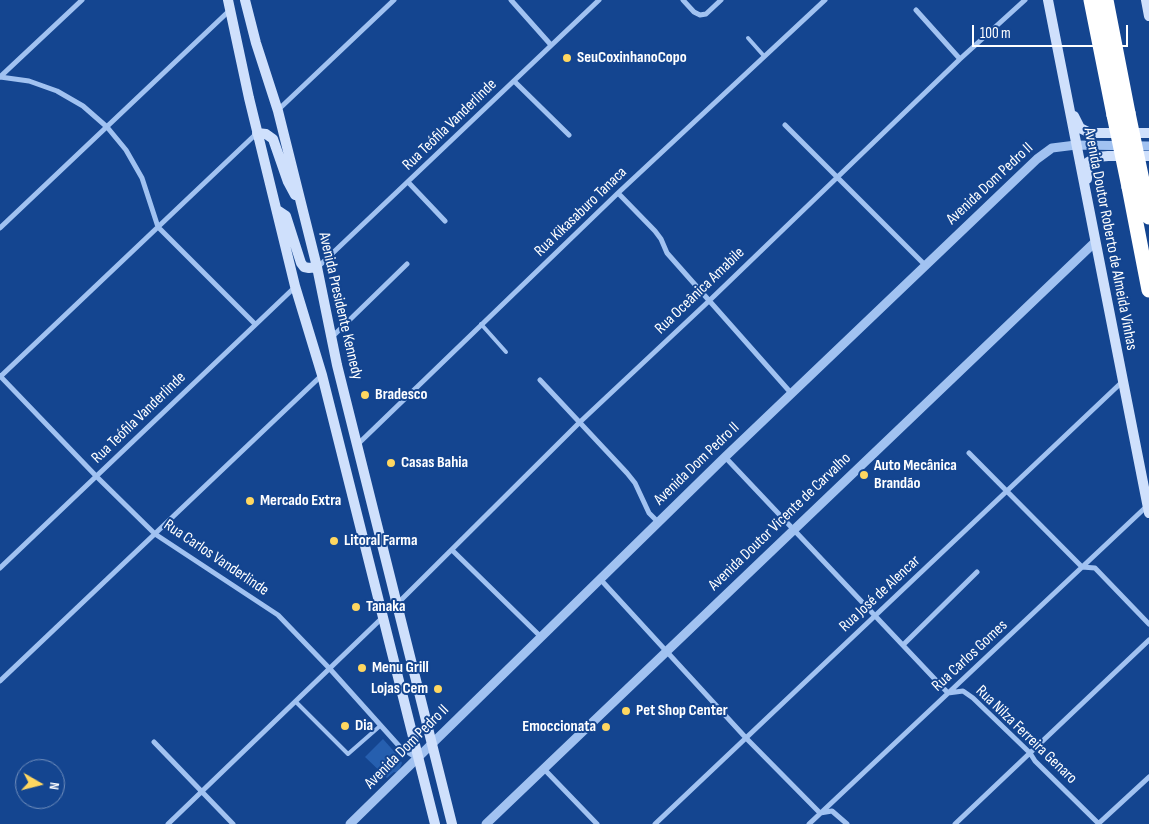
<!DOCTYPE html>
<html>
<head>
<meta charset="utf-8">
<style>
  body { margin:0 }
  #map { position:relative; width:1149px; height:824px; overflow:hidden; background:#144590; font-family:"Sofia Sans Condensed",sans-serif }
  canvas { display:block }
  .north { position:absolute; left:15px; top:759px; width:50px; height:50px; box-sizing:border-box; background:#144590; border:1px solid #728fbc; border-radius:50%; rotate:98deg; font-size:14px; font-weight:700; line-height:20px; text-align:center; color:#fff }
  .north::after { content:''; display:block; margin:auto; width:18px; height:22px; background:#ffd760; clip-path:polygon(50% 0,100% 100%,50% 72%,0 100%) }
  .scale { position:absolute; left:972px; top:25px; width:156px; height:22px; box-sizing:border-box; border:2px solid #fff; border-top:0; padding-left:6px; font-size:15px; line-height:18px; white-space:nowrap; color:#fff; -webkit-text-stroke:4px #144590; paint-order:stroke }
</style>
</head>
<body>
<div id="map">
<canvas width="1149" height="824"></canvas>
<div class="north">N</div>
<div class="scale">100 m</div>
</div>
<script>
const g = document.querySelector('canvas').getContext('2d');
g.lineJoin = 'round';
function fillPath(path, color) { g.fillStyle = color; g.fill(path, 'evenodd'); }
const poly = rows => new Path2D(rows.map(r => 'M' + r).join(''));
function stroke(path, color, width, dash) { g.strokeStyle = color; g.lineWidth = width; g.lineCap = dash ? 'butt' : 'round'; g.setLineDash(dash || []); g.stroke(path); }
function drawText(font, color, halo, rows, align = 'center') {
  g.font = font + ' "Sofia Sans Condensed",sans-serif'; g.lineWidth = 4; g.setLineDash([]); g.textBaseline = 'middle'; g.strokeStyle = halo; g.fillStyle = color; for (const [text, x, y, turn = 0] of rows) {
    g.save(); g.translate(x, y); g.rotate((+turn || 0) * Math.PI / 180); g.textAlign = isNaN(turn) ? turn : align; if (halo) g.strokeText(text, 0, 0); g.fillText(text, 0, 0); g.restore();
  }
}
fillPath(poly([
  [383,739,399,757,402,763,398,773,394,772,387,778,365,757]
]), '#265faf');
stroke(poly([
  [748,38,764,56],
  [481,324,506,352],
  [296,702,348,754,380,726]
]), '#a1c2f1', 4);
stroke(poly([
  [511,0,551,45],
  [683,0,694,12,700,15,706,14,721,0],
  [916,10,960,59],
  [0,77,29,81,57,91,83,106,107,127,126,150,142,178,158,227,255,324],
  [0,77,82,0],
  [514,81,569,135],
  [278,110,394,0],
  [785,125,925,265],
  [408,182,445,221],
  [618,193,655,231,661,239,667,253,791,393],
  [0,228,230,10],
  [318,267,599,0],
  [332,337,407,264],
  [0,376,97,477,155,534,278,615,330,669,400,747,418,759],
  [0,377,257,133],
  [540,380,627,473,635,483,649,513,658,522],
  [357,445,618,193,825,0],
  [969,453,1082,567,1095,568,1149,624],
  [725,457,948,693,963,691,973,698,1030,753,1035,761,1099,824],
  [452,550,540,636],
  [0,568,295,287],
  [601,580,746,738,820,813,832,811,847,824],
  [397,604,580,422,710,300,960,59,1025,0],
  [903,645,977,572],
  [0,681,322,375],
  [154,742,233,824],
  [544,769,597,824],
  [168,824,382,618],
  [655,824,1122,382],
  [809,824,1147,506],
  [955,824,1149,640],
  [1098,824,1149,777]
]), '#a1c2f1', 5);
stroke(poly([
  [350,824,725,457,1037,159,1052,148,1076,145,1149,146],
  [486,824,1094,243]
]), '#a1c2f1', 9);
stroke(poly([
  [228,0,249,98,295,286,322,375,435,824],
  [245,0,256,43,278,111,317,267,337,365,452,824],
  [1048,0,1149,513],
  [1146,0,1149,16],
  [1074,116,1080,128,1090,133,1149,133],
  [257,133,266,134,273,139,288,182,295,195],
  [1087,179,1088,162,1097,157,1108,156,1149,156],
  [277,210,286,216,301,263,304,267,309,268,317,267]
]), '#cfe0fc', 10);
stroke(poly([
  [1091,0,1114,115],
  [1106,0,1128,113],
  [1143,185,1149,217],
  [1129,187,1149,290]
]), '#fff', 15);
stroke(poly([
  [1128,113,1143,185],
  [1114,115,1129,187]
]), '#fff', 15);
for (const [x, y, r, color] of [
  [567,58,5,"#ffd760"],
  [365,395,5,"#ffd760"],
  [391,463,5,"#ffd760"],
  [864,475,5,"#ffd760"],
  [250,501,5,"#ffd760"],
  [334,541,5,"#ffd760"],
  [356,607,5,"#ffd760"],
  [362,668,5,"#ffd760"],
  [438,689,5,"#ffd760"],
  [626,711,5,"#ffd760"],
  [345,726,5,"#ffd760"],
  [606,727,5,"#ffd760"]
]) { const dot = new Path2D(); dot.arc(x, y, r, 0, 2 * Math.PI); g.fillStyle = color; g.fill(dot); stroke(dot, '#144590', 2); }
drawText('bold 16px', '#fff', '#144590', [
  ["SeuCoxinhanoCopo",577,58],
  ["Bradesco",375,395],
  ["Casas Bahia",401,463],
  ["Auto Mecânica",874,466],
  ["Brandão",874,484],
  ["Mercado Extra",260,501],
  ["Litoral Farma",344,541],
  ["Tanaka",366,607],
  ["Menu Grill",372,668],
  ["Lojas Cem",428,689,"right"],
  ["Pet Shop Center",636,711],
  ["Dia",355,726],
  ["Emoccionata",596,727,"right"]
], 'left');
drawText('16px', '#fff', '#144590', [
  ["Rua Teófila Vanderlinde",450,125,-44],
  ["Avenida Dom Pedro II",990,184,-43],
  ["Rua Kikasaburo Tanaca",581,212,-44],
  ["Avenida Doutor Roberto de Almeida Vinhas",1110,239,79],
  ["Rua Oceânica Amabile",700,291,-44],
  ["Avenida Presidente Kennedy",340,306,77],
  ["Rua Teófila Vanderlinde",139,418,-44],
  ["Avenida Dom Pedro II",697,464,-44],
  ["Avenida Doutor Vicente de Carvalho",780,522,-44],
  ["Rua Carlos Vanderlinde",216,558,34],
  ["Rua José de Alencar",880,594,-43],
  ["Rua Carlos Gomes",970,656,-43],
  ["Rua Nilza Ferreira Genaro",1026,735,44],
  ["Avenida Dom Pedro II",407,747,-45]
]);
</script>
</body>
</html>
